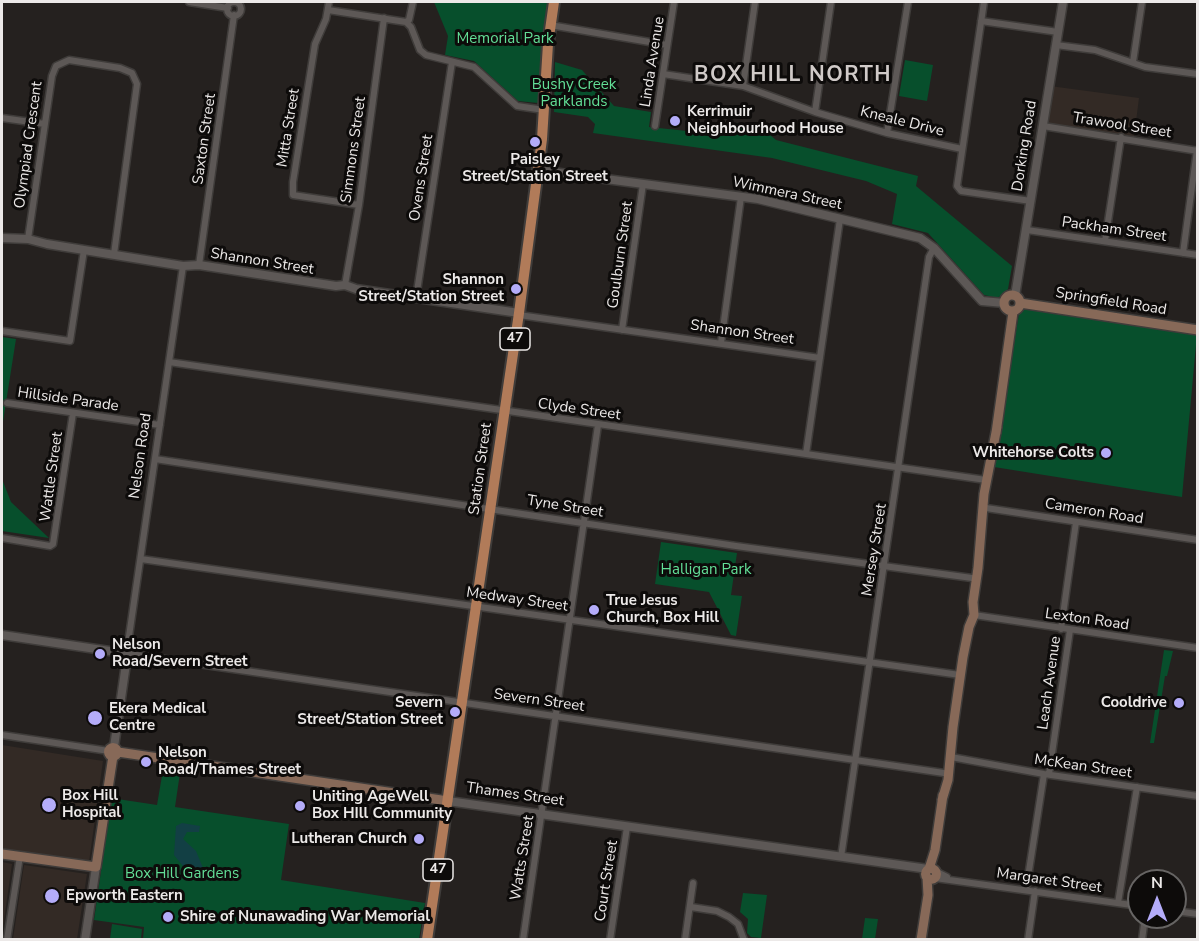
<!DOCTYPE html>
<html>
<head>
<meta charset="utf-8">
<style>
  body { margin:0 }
  #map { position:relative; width:1199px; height:941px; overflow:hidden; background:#25211f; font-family:"Nunito Sans",sans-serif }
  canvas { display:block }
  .frame { position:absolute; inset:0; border:3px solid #ece9e8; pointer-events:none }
  .north { position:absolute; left:1127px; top:869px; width:60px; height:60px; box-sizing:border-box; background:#0d0b0a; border:2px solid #666463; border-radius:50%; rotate:0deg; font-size:16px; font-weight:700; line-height:24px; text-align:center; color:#ece9e8 }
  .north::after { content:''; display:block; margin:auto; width:21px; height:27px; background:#b4acf9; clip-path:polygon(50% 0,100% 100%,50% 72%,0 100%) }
</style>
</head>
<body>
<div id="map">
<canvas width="1199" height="941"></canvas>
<div class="frame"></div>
<div class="north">N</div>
</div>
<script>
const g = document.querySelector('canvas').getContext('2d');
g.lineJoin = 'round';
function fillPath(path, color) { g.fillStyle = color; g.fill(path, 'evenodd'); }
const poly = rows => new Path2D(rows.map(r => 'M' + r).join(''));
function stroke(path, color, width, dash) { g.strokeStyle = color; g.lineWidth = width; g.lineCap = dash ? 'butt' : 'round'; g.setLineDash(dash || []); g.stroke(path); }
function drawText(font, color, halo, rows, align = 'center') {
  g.font = font + ' "Nunito Sans",sans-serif'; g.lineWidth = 6; g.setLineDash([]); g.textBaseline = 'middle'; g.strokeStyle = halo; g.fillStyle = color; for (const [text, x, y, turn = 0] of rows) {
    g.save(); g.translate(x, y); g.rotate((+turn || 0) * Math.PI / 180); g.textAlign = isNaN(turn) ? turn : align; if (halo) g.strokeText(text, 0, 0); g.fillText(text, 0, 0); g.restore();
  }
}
fillPath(poly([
  [1050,86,1139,98,1134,137,1045,125],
  [2,745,103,761,89,862,2,849],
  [2,862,12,864,2,934],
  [24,865,87,874,77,939,13,939]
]), '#332a25');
fillPath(poly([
  [434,2,548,2,542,45,538,103,518,101,474,61,445,55,448,36],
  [905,60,933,65,927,101,899,96],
  [555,62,582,70,614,106,651,112,649,127,697,132,699,124,710,127,736,123,749,125,763,129,776,140,918,176,916,186,1012,266,1008,289,998,298,984,295,928,233,892,224,897,194,866,181,772,158,593,133,595,124,588,117,554,112],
  [1020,307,1197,334,1182,497,994,467],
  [2,337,16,339,2,428],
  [2,479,11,502,49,538,2,531],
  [661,542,737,553,731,595,742,596,736,636,731,635,709,592,655,584],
  [1164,650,1173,651,1167,676,1165,676,1154,743,1150,743],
  [164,764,181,766,175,807,289,824,281,880,425,903,419,939,143,939,144,927,94,920,110,808,108,802,111,798,157,805],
  [743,893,767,895,761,938,751,937,747,933,748,919,740,912],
  [865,918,878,919,875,939,862,939],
  [112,924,142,929,141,939,110,939]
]), '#074f2c');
fillPath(poly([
  [182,823,200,826,199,832,187,832,183,839,196,851,203,868,203,874,201,876,187,871,174,855,176,826]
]), '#123f44');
const minor = poly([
  [189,2,228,8],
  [329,2,326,19,315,44,293,182,293,195,359,205],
  [984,2,957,186,961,191,1031,201],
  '227 9a7 7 0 1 1 14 0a7 7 0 1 1-14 0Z',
  [328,10,406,22,411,27,420,50,426,55,474,67,517,106,544,110],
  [981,21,1058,32],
  [406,22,409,20,413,2],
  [550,25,667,45],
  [1056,45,1095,50,1145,67,1198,74],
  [1133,62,1142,2],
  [663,74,743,86,815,112,887,133,962,149],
  [743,86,755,2],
  [815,112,831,2],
  [2,118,45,124],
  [655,126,674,2],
  [1043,126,1198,151],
  [887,133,908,2],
  [1027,230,1198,255],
  [28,239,52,76,56,66,69,60,120,68,132,73,137,84,114,254],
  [1105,241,1121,137],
  [1183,253,1197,150],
  [199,265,234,15],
  [345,285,359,205,384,18],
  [416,298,452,62],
  [519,315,820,358],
  [622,330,643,184],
  [2,331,70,341,84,250],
  [721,343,741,197],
  [169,362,986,480],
  [7,403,160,425],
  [806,454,840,219],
  [155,459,736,546,972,578],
  [986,508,1198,540],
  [2,538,50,546,53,544,73,413],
  [141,559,960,675],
  [974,615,1198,648],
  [1061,629,1076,522],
  [127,650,183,266],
  [130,654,944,773],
  [2,735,109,751],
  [951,757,1044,774,1198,796],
  [1049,774,1070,630],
  [841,857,929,257,934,248],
  [937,872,947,877],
  [935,878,1139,906],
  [1026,890,1044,774],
  [1118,903,1137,787],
  [691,907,717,911,729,917,738,924,744,940],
  [1175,911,1198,914],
  [7,940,20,856],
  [523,940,598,425],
  [610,940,627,827],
  [685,940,693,883],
  [1028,940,1035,891],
  [1142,940,1145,917]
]);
const tertiary = poly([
  [537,170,758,199,920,238,934,248,982,301,1004,303],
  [2,238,28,239,47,244,183,266,199,265,336,286,345,285,356,289,519,313],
  [1015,296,1063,2],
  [2,635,123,653],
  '123.5 654a3.5 3.5 0 1 1 7 0a3.5 3.5 0 1 1-7 0Z',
  [114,747,127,657],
  [448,801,928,869],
  [85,940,96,867]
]);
const secondary = poly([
  '1004 303a8 8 0 1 1 16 0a8 8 0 1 1-16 0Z',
  [1020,303,1198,330],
  [996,433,1013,312],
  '108.5 752a4.5 4.5 0 1 1 9 0a4.5 4.5 0 1 1-9 0Z',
  [118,752,448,801],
  [942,800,948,780,953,727,963,657,969,627,974,615,973,602,978,568,984,494,997,427],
  [2,854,96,867,113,756],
  '925.5 874a5.5 5.5 0 1 1 11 0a5.5 5.5 0 1 1-11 0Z',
  [929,869,935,850,943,795],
  [921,940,928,895,927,877]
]);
const primary = poly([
  [427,940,519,313,542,139,548,44,554,2]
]);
stroke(minor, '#3f3c3a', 9);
stroke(tertiary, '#3f3c3a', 11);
stroke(secondary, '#3f3c3a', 12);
stroke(primary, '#3f3c3a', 14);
stroke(minor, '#5d5856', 6);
stroke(tertiary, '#5d5856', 8);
stroke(secondary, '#876958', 9);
stroke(primary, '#b17b59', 10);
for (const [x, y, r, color] of [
  [675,121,6,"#b4acf9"],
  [535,142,6,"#b4acf9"],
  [516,289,6,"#b4acf9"],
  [1106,453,6,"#b4acf9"],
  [594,610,6,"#b4acf9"],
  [100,654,6,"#b4acf9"],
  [1179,703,6,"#b4acf9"],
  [455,712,6,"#b4acf9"],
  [95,718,8,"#b4acf9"],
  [146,762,6,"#b4acf9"],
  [49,805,8,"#b4acf9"],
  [300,806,6,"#b4acf9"],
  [419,839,6,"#b4acf9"],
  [52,896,8,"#b4acf9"],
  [168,917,6,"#b4acf9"]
]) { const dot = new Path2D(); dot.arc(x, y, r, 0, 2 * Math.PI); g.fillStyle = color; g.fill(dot); stroke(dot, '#0d0b0a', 2); }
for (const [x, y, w] of [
  [515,339,30],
  [438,870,30]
]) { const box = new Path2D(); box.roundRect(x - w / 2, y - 11, w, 22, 4.5); g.fillStyle = '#0d0b0a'; g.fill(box); stroke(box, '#ece9e8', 1.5); }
drawText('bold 14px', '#ece9e8', null, [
  ["47",515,339],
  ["47",438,870]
]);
drawText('15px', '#63df97', '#0d0b0a', [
  ["Memorial Park",505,39],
  ["Bushy Creek",574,85],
  ["Parklands",574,102],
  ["Halligan Park",706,570],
  ["Box Hill Gardens",182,874]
]);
drawText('15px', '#ece9e8', '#0d0b0a', [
  ["Linda Avenue",653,62,-81],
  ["Kneale Drive",902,122,14],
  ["Trawool Street",1122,126,9],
  ["Mitta Street",289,128,-81],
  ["Saxton Street",205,139,-82],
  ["Olympiad Crescent",29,145,-82],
  ["Dorking Road",1025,146,-81],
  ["Simmons Street",354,150,-82],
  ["Ovens Street",422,178,-81],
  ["Wimmera Street",787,194,12],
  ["Packham Street",1114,230,8],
  ["Goulburn Street",621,255,-82],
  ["Shannon Street",262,262,9],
  ["Springfield Road",1111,302,9],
  ["Shannon Street",742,333,8],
  ["Hillside Parade",68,400,8],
  ["Clyde Street",579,410,8],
  ["Nelson Road",141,456,-82],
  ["Station Street",481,469,-82],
  ["Wattle Street",52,477,-82],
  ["Tyne Street",565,507,9],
  ["Cameron Road",1094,512,9],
  ["Mersey Street",875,550,-81],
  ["Medway Street",517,600,8],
  ["Lexton Road",1087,620,8],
  ["Leach Avenue",1050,683,-82],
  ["Severn Street",539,701,8],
  ["McKean Street",1083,767,8],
  ["Thames Street",515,795,8],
  ["Watts Street",523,858,-81],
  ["Court Street",607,881,-81],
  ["Margaret Street",1049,881,8]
]);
drawText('bold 15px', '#ece9e8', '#0d0b0a', [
  ["Kerrimuir",687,112],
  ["Neighbourhood House",687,129],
  ["Paisley",535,160,"center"],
  ["Street/Station Street",535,177,"center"],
  ["Shannon",504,280,"right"],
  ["Street/Station Street",504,297,"right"],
  ["Whitehorse Colts",1094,453,"right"],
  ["True Jesus",606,601],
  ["Church, Box Hill",606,618],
  ["Nelson",112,645],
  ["Road/Severn Street",112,662],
  ["Severn",443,703,"right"],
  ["Street/Station Street",443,720,"right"],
  ["Cooldrive",1167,703,"right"],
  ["Ekera Medical",109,709],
  ["Centre",109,726],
  ["Nelson",158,753],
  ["Road/Thames Street",158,770],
  ["Box Hill",62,796],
  ["Hospital",62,813],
  ["Uniting AgeWell",312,797],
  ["Box HIll Community",312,814],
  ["Lutheran Church",407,839,"right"],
  ["Epworth Eastern",66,896],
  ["Shire of Nunawading War Memorial",180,917]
], 'left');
g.letterSpacing = '1.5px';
drawText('bold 21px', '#d0cac8', '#0d0b0a', [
  ["BOX HILL NORTH",793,76]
]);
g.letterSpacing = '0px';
</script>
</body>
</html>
